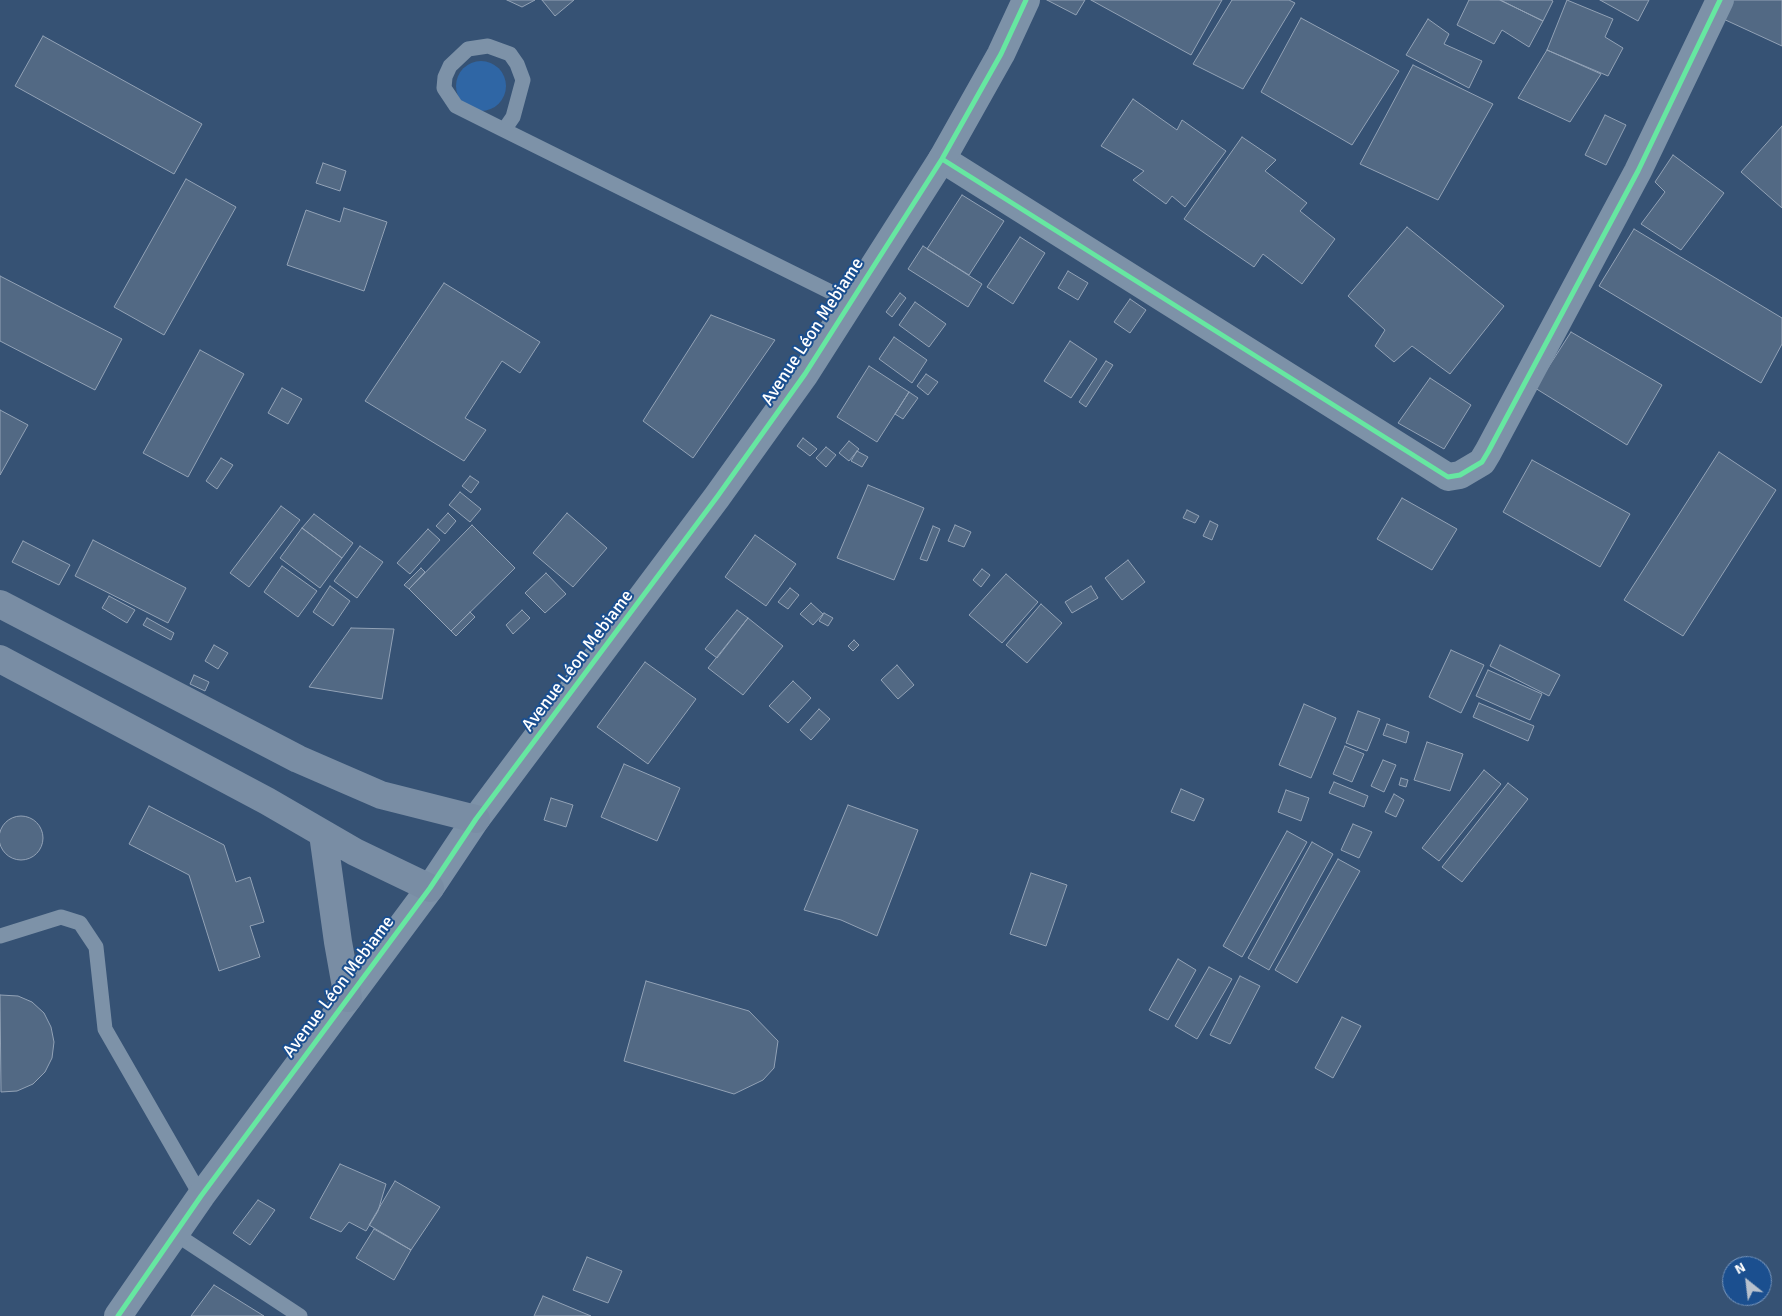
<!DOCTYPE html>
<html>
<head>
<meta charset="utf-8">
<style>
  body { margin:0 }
  #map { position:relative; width:1782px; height:1316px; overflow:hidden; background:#365274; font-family:Signika,sans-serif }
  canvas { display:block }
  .north { position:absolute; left:1722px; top:1256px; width:50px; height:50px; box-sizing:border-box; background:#1b4f8f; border:1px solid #7695bc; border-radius:50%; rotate:331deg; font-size:14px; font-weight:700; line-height:20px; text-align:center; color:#fff }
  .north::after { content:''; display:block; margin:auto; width:18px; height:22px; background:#b9c2ce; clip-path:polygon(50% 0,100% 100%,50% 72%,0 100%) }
</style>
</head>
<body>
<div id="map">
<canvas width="1782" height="1316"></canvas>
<div class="north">N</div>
</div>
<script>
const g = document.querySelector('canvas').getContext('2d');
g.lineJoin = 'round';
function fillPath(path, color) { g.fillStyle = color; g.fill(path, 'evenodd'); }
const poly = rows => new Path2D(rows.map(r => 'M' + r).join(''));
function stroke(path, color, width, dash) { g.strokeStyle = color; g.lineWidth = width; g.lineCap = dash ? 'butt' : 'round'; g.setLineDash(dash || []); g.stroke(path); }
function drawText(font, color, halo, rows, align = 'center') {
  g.font = font + ' Signika,sans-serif'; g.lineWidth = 4; g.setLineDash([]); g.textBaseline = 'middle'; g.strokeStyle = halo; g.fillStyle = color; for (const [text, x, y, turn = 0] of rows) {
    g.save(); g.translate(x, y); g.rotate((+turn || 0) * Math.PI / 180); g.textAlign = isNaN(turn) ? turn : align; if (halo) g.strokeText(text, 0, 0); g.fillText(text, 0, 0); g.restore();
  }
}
fillPath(poly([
  '456 86a25 25 0 1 1 50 0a25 25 0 1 1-50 0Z'
]), '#2f66a5');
const building = poly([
  [507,0,535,0,522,7,507,0],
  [542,0,574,0,555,16,542,0],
  [1047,0,1085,0,1076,15,1047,0],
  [1091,0,1222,0,1191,55,1091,0],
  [1232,0,1289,0,1295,3,1243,89,1193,64,1232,0],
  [1469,0,1500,0,1543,21,1529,47,1502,30,1494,44,1457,25,1469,0],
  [1500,0,1551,0,1553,1,1543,21,1500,0],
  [1567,0,1613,19,1605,37,1623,48,1608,76,1547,50,1567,0],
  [1600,0,1649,0,1638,21,1600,0],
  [1728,0,1782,0,1782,46,1719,17,1728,0],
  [1301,18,1399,71,1352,145,1261,92,1301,18],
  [1428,19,1449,34,1444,44,1482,61,1469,88,1406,55,1428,19],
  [43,36,202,124,174,174,15,86,43,36],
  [1547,50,1601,74,1570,122,1518,98,1547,50],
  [1413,65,1493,104,1438,200,1360,164,1413,65],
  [1133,99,1177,130,1182,120,1226,151,1185,207,1172,196,1166,204,1133,180,1144,171,1101,146,1133,99],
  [1605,115,1626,125,1606,165,1585,155,1605,115],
  [1782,126,1782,208,1741,172,1782,126],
  [1242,137,1276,160,1265,171,1307,203,1300,211,1335,239,1302,284,1263,254,1254,267,1184,219,1242,137],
  [1673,155,1724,193,1681,250,1641,224,1665,192,1655,182,1673,155],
  [323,163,346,171,340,191,316,183,323,163],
  [186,179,236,207,164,335,114,307,186,179],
  [962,195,1004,221,969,275,927,249,962,195],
  [344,208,387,222,364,291,287,265,306,210,340,222,344,208],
  [1407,227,1504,306,1450,374,1412,346,1394,362,1375,346,1385,330,1348,296,1407,227],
  [1634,229,1782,318,1782,344,1761,383,1599,286,1634,229],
  [1020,237,1045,253,1013,304,987,287,1020,237],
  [923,246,982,284,968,307,908,269,923,246],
  [1068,271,1088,283,1078,300,1058,288,1068,271],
  [0,276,122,339,95,390,0,341,0,276],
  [444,283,540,342,520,373,502,361,465,418,486,430,464,461,365,401,444,283],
  [900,293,906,298,892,317,886,312,900,293],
  [1130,299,1146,310,1130,333,1114,322,1130,299],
  [915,302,946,324,929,347,899,325,915,302],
  [711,315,775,340,693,458,643,421,711,315],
  [1571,332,1662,385,1627,445,1535,388,1571,332],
  [894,337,927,360,912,383,879,359,894,337],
  [1070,341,1097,359,1071,398,1044,381,1070,341],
  [200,350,244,374,188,477,143,453,200,350],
  [1106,361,1113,365,1086,407,1079,402,1106,361],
  [869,366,909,392,877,442,837,417,869,366],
  [926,374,938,382,928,395,917,386,926,374],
  [1430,378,1471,405,1444,449,1398,423,1430,378],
  [282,388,302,399,288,424,268,413,282,388],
  [909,392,918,398,903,419,895,414,909,392],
  [0,410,28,425,0,475,0,410],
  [803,438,817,449,810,456,797,446,803,438],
  [849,441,859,449,849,461,839,453,849,441],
  [826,447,836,455,826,467,816,458,826,447],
  [857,451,868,457,862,467,851,461,857,451],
  [1719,452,1776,490,1683,636,1624,600,1719,452],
  [221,458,233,465,217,489,206,481,221,458],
  [1532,460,1630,514,1600,567,1503,512,1532,460],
  [470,476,479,482,471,493,462,486,470,476],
  [868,485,924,508,894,580,837,558,868,485],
  [460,492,481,509,470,522,449,505,460,492],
  [1402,498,1457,529,1432,570,1377,539,1402,498],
  [281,506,300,520,249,587,230,573,281,506],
  [1187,510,1199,516,1195,523,1183,518,1187,510],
  [448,513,456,521,445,534,436,526,448,513],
  [567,513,607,548,573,587,533,553,567,513],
  [314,514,353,543,342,558,302,528,314,514],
  [1210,521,1218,525,1212,540,1203,536,1210,521],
  [472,525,515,568,451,631,409,589,472,525],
  [955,525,971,532,964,547,948,541,955,525],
  [933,526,940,529,927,561,920,559,933,526],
  [302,528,342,558,320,588,280,558,302,528],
  [428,529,440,540,410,574,397,563,428,529],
  [755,535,796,564,766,606,725,577,755,535],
  [93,540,186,588,168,623,75,576,93,540],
  [23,541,70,565,59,585,12,562,23,541],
  [360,546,383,562,357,598,334,581,360,546],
  [1128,560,1145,582,1122,600,1105,578,1128,560],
  [282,566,317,591,298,617,264,592,282,566],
  [421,568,425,572,409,589,404,585,421,568],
  [982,569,990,575,981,587,973,580,982,569],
  [546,573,566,594,545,613,525,593,546,573],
  [1006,574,1038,602,1002,643,969,615,1006,574],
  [330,586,350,601,333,626,313,612,330,586],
  [1091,586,1098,598,1072,613,1065,602,1091,586],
  [790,588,799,595,788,609,778,602,790,588],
  [109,596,135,610,127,623,102,608,109,596],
  [811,603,823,614,813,625,800,614,811,603],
  [1041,604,1062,623,1027,663,1006,645,1041,604],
  [522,610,530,618,513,634,506,625,522,610],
  [737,610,748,618,717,658,705,649,737,610],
  [470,612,475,617,456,636,451,631,470,612],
  [824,613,833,618,828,626,819,621,824,613],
  [147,618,174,633,171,640,143,625,147,618],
  [748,618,783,646,743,695,708,668,748,618],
  [351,628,394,629,382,699,309,687,351,628],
  [854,640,859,645,853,651,848,646,854,640],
  [214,645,228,653,218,669,205,661,214,645],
  [1500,645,1560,675,1549,696,1490,666,1500,645],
  [1451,650,1484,665,1461,713,1429,697,1451,650],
  [645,662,696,699,648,764,597,727,645,662],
  [897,665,914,685,898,699,881,680,897,665],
  [1488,670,1542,694,1530,720,1476,696,1488,670],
  [194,675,209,682,205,691,190,684,194,675],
  [793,681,811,698,788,723,769,706,793,681],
  [1479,703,1534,726,1528,741,1473,717,1479,703],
  [1304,704,1336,718,1311,778,1279,765,1304,704],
  [819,709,830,719,811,740,800,730,819,709],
  [1358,711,1380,719,1367,751,1346,743,1358,711],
  [1387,724,1409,732,1406,743,1383,735,1387,724],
  [1427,742,1463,754,1450,791,1414,780,1427,742],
  [1345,746,1364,754,1352,782,1333,774,1345,746],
  [1383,760,1396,765,1384,792,1371,786,1383,760],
  [624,764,680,788,657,841,601,817,624,764],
  [1484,770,1501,784,1439,861,1422,848,1484,770],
  [1401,778,1408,780,1406,787,1399,785,1401,778],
  [1334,782,1368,796,1364,807,1329,793,1334,782],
  [1508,783,1528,799,1462,882,1442,867,1508,783],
  [1181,789,1204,799,1194,821,1171,812,1181,789],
  [1286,790,1309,798,1301,821,1278,812,1286,790],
  [1394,794,1404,800,1396,817,1385,812,1394,794],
  [551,798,573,805,566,827,544,820,551,798],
  [848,805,918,830,877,936,841,920,804,910,848,805],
  [149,806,224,845,236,882,250,877,264,922,250,926,260,957,219,971,189,875,129,844,149,806],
  '-1 838a22 22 0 1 1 44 0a22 22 0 1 1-44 0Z',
  [1353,824,1372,832,1359,858,1341,850,1353,824],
  [1287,831,1307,842,1242,957,1223,946,1287,831],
  [1312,842,1333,854,1269,970,1248,958,1312,842],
  [1338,859,1360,871,1297,983,1275,970,1338,859],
  [1031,873,1067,885,1046,946,1010,934,1031,873],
  [1178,959,1196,970,1168,1020,1149,1010,1178,959],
  [1209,967,1232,979,1197,1039,1175,1026,1209,967],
  [1240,976,1260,986,1230,1044,1210,1035,1240,976],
  [646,981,749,1011,778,1041,774,1068,763,1080,734,1094,624,1061,646,981],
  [0,995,18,996,32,1002,44,1013,51,1027,54,1042,52,1058,45,1072,33,1084,17,1091,1,1092,0,995],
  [1342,1017,1361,1026,1333,1078,1315,1068,1342,1017],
  [340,1164,386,1184,378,1211,366,1231,349,1222,341,1232,310,1218,340,1164],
  [395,1181,440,1207,411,1250,369,1225,395,1181],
  [258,1200,275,1210,250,1245,233,1233,258,1200],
  [374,1229,411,1250,394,1280,356,1258,374,1229],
  [587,1257,622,1271,608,1303,573,1290,587,1257],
  [214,1285,264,1316,191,1316,214,1285],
  [543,1296,591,1316,534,1316,543,1296]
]);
fillPath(building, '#526984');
stroke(building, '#92a2b6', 1);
stroke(poly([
  [504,130,456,106,444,88,445,77,450,66,468,49,488,46,510,54,517,64,523,80,513,117,504,130,851,302],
  [0,936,61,917,80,923,96,947,105,1029,201,1196],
  [174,1233,300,1316]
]), '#7d92a8', 15);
stroke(poly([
  [942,159,1448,477,1460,475,1482,462,1488,452,1638,171,1720,0]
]), '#7d92a8', 28);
stroke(poly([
  [118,1316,201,1196,430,888,476,819,717,497,805,374,942,159,1001,54,1026,0]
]), '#7d92a8', 28);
stroke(poly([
  [0,604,298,759,381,795,476,819],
  [0,659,267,801,355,852,430,888],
  [323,834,338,942,348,998]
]), '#798da4', 28);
stroke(poly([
  [942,159,1448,477,1460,475,1482,462,1488,452,1638,171,1720,0],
  [118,1316,201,1196,430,888,476,819,717,497,805,374,942,159,1001,54,1026,0]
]), '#66e7a1', 5);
drawText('18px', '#fff', '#1b4f8f', [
  ["Avenue Léon Mebiame",813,332,-57],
  ["Avenue Léon Mebiame",578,661,-53],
  ["Avenue Léon Mebiame",339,987,-53]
]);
</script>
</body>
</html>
